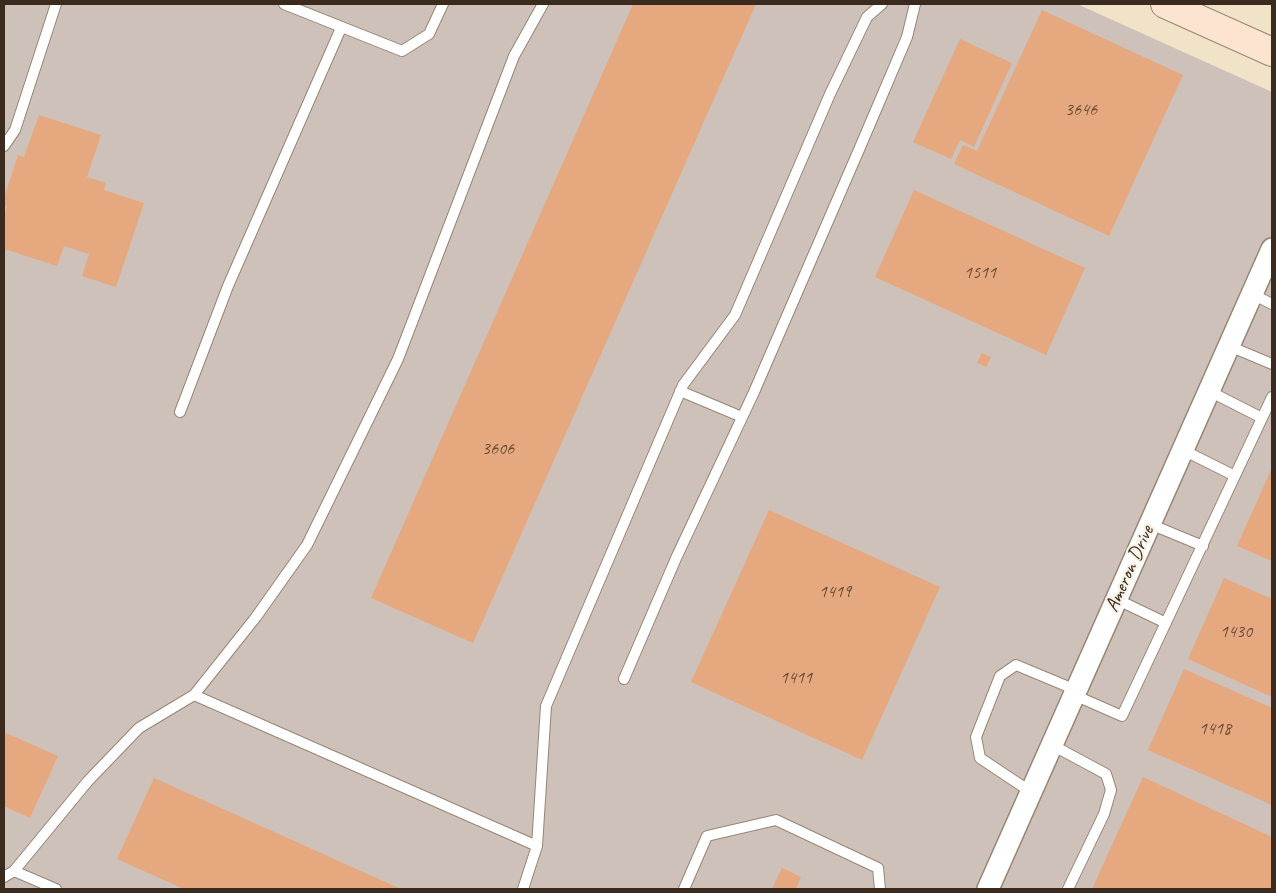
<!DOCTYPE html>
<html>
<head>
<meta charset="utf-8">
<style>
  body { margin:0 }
  #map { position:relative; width:1276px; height:893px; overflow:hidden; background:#f1e3c8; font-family:Caveat,sans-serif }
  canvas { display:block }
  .frame { position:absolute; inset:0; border:5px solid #3b2a1e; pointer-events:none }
</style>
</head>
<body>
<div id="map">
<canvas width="1276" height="893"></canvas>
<div class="frame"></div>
</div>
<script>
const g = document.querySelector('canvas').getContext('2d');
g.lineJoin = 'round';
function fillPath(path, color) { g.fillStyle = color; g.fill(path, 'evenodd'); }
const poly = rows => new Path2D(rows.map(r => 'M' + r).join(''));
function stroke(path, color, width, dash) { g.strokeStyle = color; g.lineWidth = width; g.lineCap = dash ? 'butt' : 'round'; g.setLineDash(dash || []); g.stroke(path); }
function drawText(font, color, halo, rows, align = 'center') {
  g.font = font + ' Caveat,sans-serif'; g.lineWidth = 4.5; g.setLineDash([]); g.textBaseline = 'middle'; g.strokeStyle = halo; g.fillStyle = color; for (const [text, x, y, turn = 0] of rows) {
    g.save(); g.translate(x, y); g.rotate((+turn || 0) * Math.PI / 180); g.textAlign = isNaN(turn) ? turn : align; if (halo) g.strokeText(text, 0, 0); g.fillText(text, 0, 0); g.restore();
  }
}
fillPath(poly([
  [4,4,1077,4,1272,92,1272,889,4,889]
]), '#cec1b9');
fillPath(poly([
  [633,4,756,4,473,643,371,598],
  [1042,10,1183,75,1109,236,954,164,963,145,977,151],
  [960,39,1012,63,974,147,960,140,951,159,913,142],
  [39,115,101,135,87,177,106,183,104,190,144,203,116,287,82,276,89,254,64,246,57,266,4,249,4,217,7,206,4,205,4,198,18,155,24,157],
  [914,190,1085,268,1046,355,875,277],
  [982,353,991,357,986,367,977,363],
  [1272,468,1272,561,1237,546],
  [769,510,940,587,862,760,691,682],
  [1224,578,1272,599,1272,697,1188,659],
  [1184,669,1272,708,1272,805,1148,750],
  [6,733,58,756,30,818,4,806,4,738],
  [1143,777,1272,837,1272,889,1092,889],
  [154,778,401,889,184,889,117,859],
  [782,868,801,877,796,889,772,889]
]), '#e5a87f');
const lane = poly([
  [284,4,402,51,429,34,443,4],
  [4,146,15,130,56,4],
  [1252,294,1272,304],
  [1229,346,1272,364],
  [680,391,742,417],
  [1209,391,1262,418],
  [180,412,228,286,341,28],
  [1183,450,1235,476],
  [1150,524,1203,546],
  [1116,599,1166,623],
  [624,679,677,556,754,392,861,145,907,37,915,4],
  [194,695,537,846],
  [1074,695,1122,716,1272,397],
  [1052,745,1106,774,1111,790,1104,814,1068,889],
  [1031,792,980,758,976,737,1000,676,1016,665,1076,690],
  [4,877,14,871],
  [56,889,14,871,88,781,139,728,194,695,256,617,307,545,398,359,514,56,543,4],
  [523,889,537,846,546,706,683,385,735,315,830,94,867,17,882,4],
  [684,889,707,836,776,820,878,868,880,889]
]);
const street = poly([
  [988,889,1272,249]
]);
const secondary = poly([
  [1165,4,1272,52]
]);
stroke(lane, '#968673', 12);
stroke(street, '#968673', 24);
stroke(secondary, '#968673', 30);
stroke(lane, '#fff', 10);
stroke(street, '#fff', 21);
stroke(secondary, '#fde4d1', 28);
drawText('18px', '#664a36', null, [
  ["3646",1081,110],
  ["1511",980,273],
  ["3606",498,449],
  ["1419",835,592],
  ["1430",1236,632],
  ["1411",796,678],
  ["1418",1215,729]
]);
drawText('20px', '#3b2a1e', '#f7f3e8', [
  ["Ameron Drive",1130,569,-66]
]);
</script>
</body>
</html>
